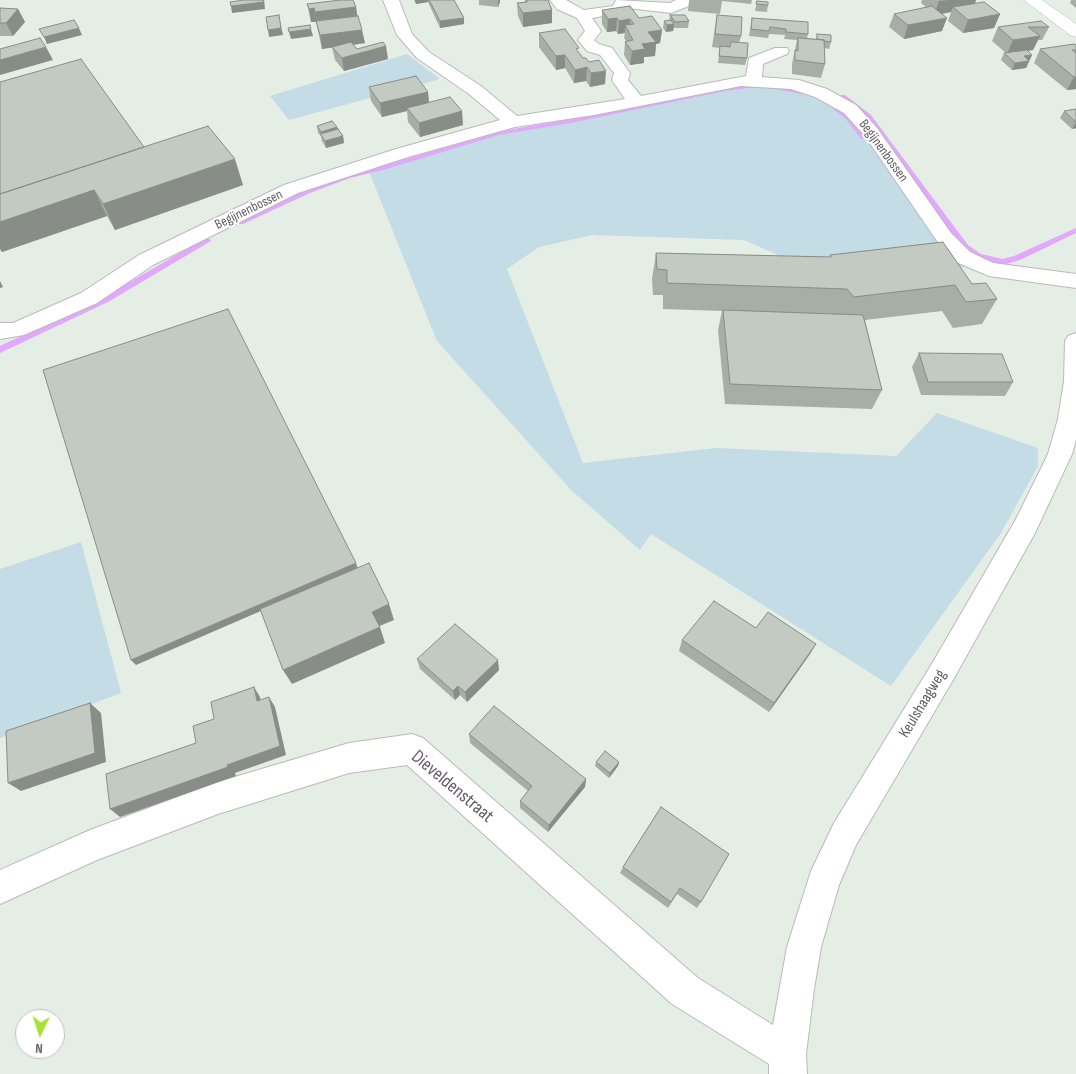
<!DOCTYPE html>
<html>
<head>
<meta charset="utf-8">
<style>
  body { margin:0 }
  #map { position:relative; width:1076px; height:1074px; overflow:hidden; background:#e5eee5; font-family:"Sofia Sans Condensed",sans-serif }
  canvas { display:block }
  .north { position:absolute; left:15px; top:1009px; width:50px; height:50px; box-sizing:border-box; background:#fff; border:1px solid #c1bec1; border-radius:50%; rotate:184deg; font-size:14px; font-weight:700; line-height:20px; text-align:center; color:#635d65 }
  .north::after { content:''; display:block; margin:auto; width:18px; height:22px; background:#a9e138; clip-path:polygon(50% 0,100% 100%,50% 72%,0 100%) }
</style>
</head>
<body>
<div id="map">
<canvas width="1076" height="1074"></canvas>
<div class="north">N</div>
</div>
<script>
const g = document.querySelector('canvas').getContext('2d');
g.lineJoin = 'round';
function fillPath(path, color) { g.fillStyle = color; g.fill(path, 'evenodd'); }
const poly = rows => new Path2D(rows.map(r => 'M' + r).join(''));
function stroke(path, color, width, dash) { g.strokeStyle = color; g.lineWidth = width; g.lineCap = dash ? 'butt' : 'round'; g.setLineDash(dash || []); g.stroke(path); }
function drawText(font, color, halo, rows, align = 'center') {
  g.font = font + ' "Sofia Sans Condensed",sans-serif'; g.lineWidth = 4; g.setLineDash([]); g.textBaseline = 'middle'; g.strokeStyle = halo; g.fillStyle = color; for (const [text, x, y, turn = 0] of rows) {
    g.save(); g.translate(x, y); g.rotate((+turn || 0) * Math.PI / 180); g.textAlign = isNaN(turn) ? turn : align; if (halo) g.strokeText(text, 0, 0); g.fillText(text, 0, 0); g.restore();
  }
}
fillPath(poly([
  [407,54,440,79,289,120,270,96],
  [745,83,793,87,857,120,966,267,799,264,744,240,592,235,539,247,507,269,583,463,716,448,896,456,937,413,1038,448,1038,466,1001,533,891,686,651,534,640,550,571,490,437,341,368,169,513,129,587,118],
  [81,542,121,693,0,738,0,569]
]), '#c3dce5');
fillPath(poly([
  [755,84,757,85,757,87,725,91,571,123,499,135,383,170,350,178,310,193,243,224,240,224,236,222,304,189,345,174,379,167,496,132,571,119,725,87,755,84],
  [772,85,807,91,810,93,807,95,770,88,769,87,772,85],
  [841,95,845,95,871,115,968,245,981,254,1003,259,1014,256,1076,228,1076,233,1020,260,1003,265,975,258,962,249,867,117,841,97,841,95],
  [827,102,831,102,851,118,866,138,865,139,861,139,847,120,827,104,827,102],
  [204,239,210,239,211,241,108,302,0,353,0,346,102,298,204,239]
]), '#e1a8fb');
const minor = poly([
  [383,0,399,0,412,34,429,52,481,86,517,116,625,99,612,80,614,73,600,55,587,51,578,40,585,31,577,18,557,9,550,0,566,0,584,10,613,6,616,0,670,3,676,0,692,0,689,6,671,13,628,8,625,12,592,18,601,31,594,40,599,44,612,48,630,73,628,80,641,96,746,76,749,58,775,48,787,48,789,51,787,54,763,64,762,77,799,80,827,89,856,105,877,128,951,233,970,252,993,263,1076,274,1076,288,989,276,956,262,937,241,865,136,844,113,815,97,791,89,741,86,594,115,515,127,408,157,298,193,153,265,97,303,24,335,0,339,0,323,13,323,81,293,139,255,284,185,396,149,500,120,469,94,417,58,397,35,383,0],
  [1076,333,1076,440,1072,454,1035,533,953,680,856,845,839,885,821,947,814,989,806,1054,807,1074,769,1074,769,1064,672,1004,407,765,349,773,218,814,97,860,0,904,0,870,90,830,218,782,349,743,412,734,423,738,698,978,773,1025,787,947,811,871,834,823,933,662,1016,519,1048,454,1058,419,1064,381,1065,341,1068,336,1076,333]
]);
const tertiary = poly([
  [1024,0,1042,0,1076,24,1076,37,1070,35,1024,0]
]);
stroke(minor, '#bdb7be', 2);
stroke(tertiary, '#bdb7be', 1);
fillPath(minor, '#fff');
fillPath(tertiary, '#fff');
fillPath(poly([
  [414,0,454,0,464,24,440,28,428,2,416,4],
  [479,0,500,0,500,2,498,7,479,5],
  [525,0,548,0,552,23,523,27,518,16,517,3,525,2],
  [689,0,752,0,751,4,722,1,720,14,688,11],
  [922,0,976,0,975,4,1000,14,994,28,963,33,948,21,951,12,942,14,942,31,904,39,889,27,894,14,926,7,921,3],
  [1071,0,1076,0,1076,8,1070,3],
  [757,1,768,5,767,12,755,11],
  [307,4,356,7,357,16,365,43,353,45,357,49,388,59,344,71,335,60,332,47,322,49,316,22,311,22],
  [0,8,18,9,25,22,13,36,0,36],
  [602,10,639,18,662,30,660,43,656,44,655,56,644,57,644,63,630,65,624,55,625,42,626,41,624,38,625,33,618,34,616,31,607,32,602,24],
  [670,15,689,21,688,28,674,28,673,31,666,32,663,28,664,21,669,21],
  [717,15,741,36,739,43,747,58,745,65,718,63,720,48,712,47],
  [752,18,808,34,807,38,816,39,817,34,831,42,829,49,824,48,825,64,821,78,792,74,792,64,797,40,784,39,785,35,769,34,768,38,749,36],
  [998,27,1049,27,1042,40,1038,40,1033,50,1027,51,1032,55,1026,68,1012,70,1001,60,1004,53,1006,53,992,41],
  [539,33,579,53,605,84,590,87,586,81,574,83,565,68,556,70,539,47],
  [1076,45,1076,89,1067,90,1034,63,1040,49],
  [0,82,144,147,243,185,115,230,107,216,2,252,0,249],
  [369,87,428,92,429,102,463,125,420,137,408,122,407,111,382,117,371,101],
  [1076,109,1076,128,1072,129,1060,118,1064,111],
  [317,126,337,127,338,129,343,136,344,143,326,148,322,141,321,136,318,133],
  [656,253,830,257,830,255,972,284,997,299,982,324,953,328,942,311,865,320,882,390,872,409,725,404,718,330,722,311,663,309,663,295,653,295,652,279],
  [919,353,1013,382,1005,396,921,395,912,367],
  [756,628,816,644,810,654,769,712,679,651,682,640],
  [417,659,499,670,467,702,460,695,455,700,420,669],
  [469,734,586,779,585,787,548,832,520,808,520,801,528,791,470,743],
  [596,762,619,762,618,766,609,778,595,766],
  [661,807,701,902,697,908,677,894,668,908,620,873,623,867]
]), '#a7aea6');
fillPath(poly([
  [264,0,265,9,232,13,231,6],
  [415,0,428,0,428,2,416,4],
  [498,0,500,0,500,2,498,7],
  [949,0,976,0,973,9,953,7,951,12,934,15,939,1],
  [356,7,358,20,318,26,315,12],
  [314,8,317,22,311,22,309,9],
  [18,9,25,22,13,36,6,23],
  [552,10,552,23,523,27,523,13],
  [1000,14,994,28,963,33,968,20],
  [464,18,464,24,440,28,440,21],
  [617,18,616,31,607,32,608,19],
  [947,18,942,31,904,39,908,25],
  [630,19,629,32,625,25,625,33,618,34,619,21],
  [280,22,283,35,269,37,268,30],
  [674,24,673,31,666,32,667,25],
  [79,28,82,35,47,44,44,37],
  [311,29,313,36,291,39,289,32],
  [362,30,365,43,322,49,320,35],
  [662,30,660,43,656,44,655,56,644,57,644,63,630,65,632,51,642,44,648,32],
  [1040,36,1033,50,1007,54,1013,40],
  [386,46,388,59,344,71,342,58],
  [46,47,53,60,0,75,0,60],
  [565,55,565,68,556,70,556,56],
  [1032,55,1026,68,1012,70,1015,63,1024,56],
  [587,67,586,81,574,83,575,70],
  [606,71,605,84,590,87,591,73],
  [1074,77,1076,77,1076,89,1067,90],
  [428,92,429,105,407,108,407,111,382,117,380,103],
  [462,111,463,125,420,137,419,123],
  [1076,122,1076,128,1072,129],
  [337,127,339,134,323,139,321,132],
  [343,136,344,143,326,148,325,141],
  [235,159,243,185,115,230,103,204],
  [159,171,95,192,107,216,2,252,0,249,0,216],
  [0,281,3,287,0,288],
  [356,563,358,569,136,665,131,660],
  [389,604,394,620,377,627,372,612],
  [380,627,385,643,292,684,283,670],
  [816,644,810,654,769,712,774,703],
  [498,660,499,670,467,702,465,692],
  [458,686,460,695,455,700,453,691],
  [254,687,260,697,263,711,257,701],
  [269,697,275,707,286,755,235,773,236,776,120,817,110,809,227,765],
  [90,703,101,713,106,762,21,791,8,783],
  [619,762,618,766,609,778,610,773],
  [586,779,585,787,548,832,549,825]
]), '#888d87');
const building = poly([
  [244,0,263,0,264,2,231,6,230,2,244,0],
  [340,0,353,0,356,7,315,12,314,8,309,9,307,4,340,0],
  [429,0,454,0,464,18,440,21,429,0],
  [527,0,548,0,552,10,523,13,517,3,527,2,527,0],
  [757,1,768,2,768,5,756,4,757,1],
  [984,2,1000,14,968,20,953,7,984,2],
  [630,6,639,18,652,16,662,30,648,32,656,42,642,44,645,49,632,51,625,42,633,40,625,25,634,24,630,19,619,21,617,18,608,19,602,10,630,6],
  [932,6,947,18,908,25,894,14,932,6],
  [0,8,18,9,6,23,0,23,0,8],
  [279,15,281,28,268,30,266,17,279,15],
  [670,15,685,15,689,21,675,22,670,15],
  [717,15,742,17,741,36,715,34,717,15],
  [358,16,362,30,320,35,316,21,358,16],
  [752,18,808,22,808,34,786,32,786,29,770,27,769,31,751,29,752,18],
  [74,20,79,28,44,37,39,29,74,20],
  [671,20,674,24,667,25,664,21,671,20],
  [1041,21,1049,27,1028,27,1040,36,1013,40,998,27,1041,21],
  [310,25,311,29,289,32,288,28,310,25],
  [565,29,579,48,576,49,583,58,586,58,589,62,599,60,606,71,591,73,587,67,575,70,565,55,556,56,539,33,565,29],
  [817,34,831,35,831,42,824,41,824,40,817,39,817,34],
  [40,38,46,47,0,60,0,49,40,38],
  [798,38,824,40,825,64,795,60,795,50,798,51,798,38],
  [351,42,357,49,383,42,386,46,342,58,332,47,351,42],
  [731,42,748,43,747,58,719,56,720,46,730,47,731,42],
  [1074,44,1076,45,1076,50,1072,50,1076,53,1076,77,1074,77,1040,49,1074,44],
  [1027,50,1032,55,1024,56,1029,61,1015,63,1004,53,1027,50],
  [81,59,144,147,0,194,0,82,81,59],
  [416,76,428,92,380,103,369,87,416,76],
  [450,97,462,111,419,123,407,108,450,97],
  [1076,109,1076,122,1064,111,1076,109],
  [332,121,337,127,321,132,317,126,332,121],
  [208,126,235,159,103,204,94,190,0,222,0,194,208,126],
  [338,129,343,136,325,141,320,134,338,129],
  [943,242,972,284,986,283,997,299,966,302,955,285,854,297,847,289,667,283,667,270,657,269,656,253,831,257,830,255,943,242],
  [228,309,356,563,131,660,43,370,228,309],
  [723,310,863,315,882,390,730,384,723,310],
  [919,353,1002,354,1013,382,928,382,919,353],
  [369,563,389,604,372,612,380,627,283,670,260,609,369,563],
  [714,601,756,628,768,612,816,644,774,703,682,640,714,601],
  [455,624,498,660,465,692,458,686,453,691,417,659,455,624],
  [254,687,257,701,269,697,280,746,227,765,228,767,110,809,106,774,196,743,193,726,214,719,211,702,254,687],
  [90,703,95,753,8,783,6,731,90,703],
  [494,706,586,779,549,825,520,801,532,786,469,734,494,706],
  [605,751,619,762,610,773,596,762,605,751],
  [661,807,729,854,701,902,680,888,671,902,623,867,661,807]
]);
fillPath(building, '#c2cac1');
stroke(building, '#888d87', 1);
drawText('14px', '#635d65', '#fff', [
  ["Begijnenbossen",883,151,54],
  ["Begijnenbossen",249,210,-26]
]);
drawText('16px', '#635d65', '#fff', [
  ["Keulshaagweg",923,704,-59]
]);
drawText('19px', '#635d65', '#fff', [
  ["Dieveldenstraat",452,787,40]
]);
</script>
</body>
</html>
